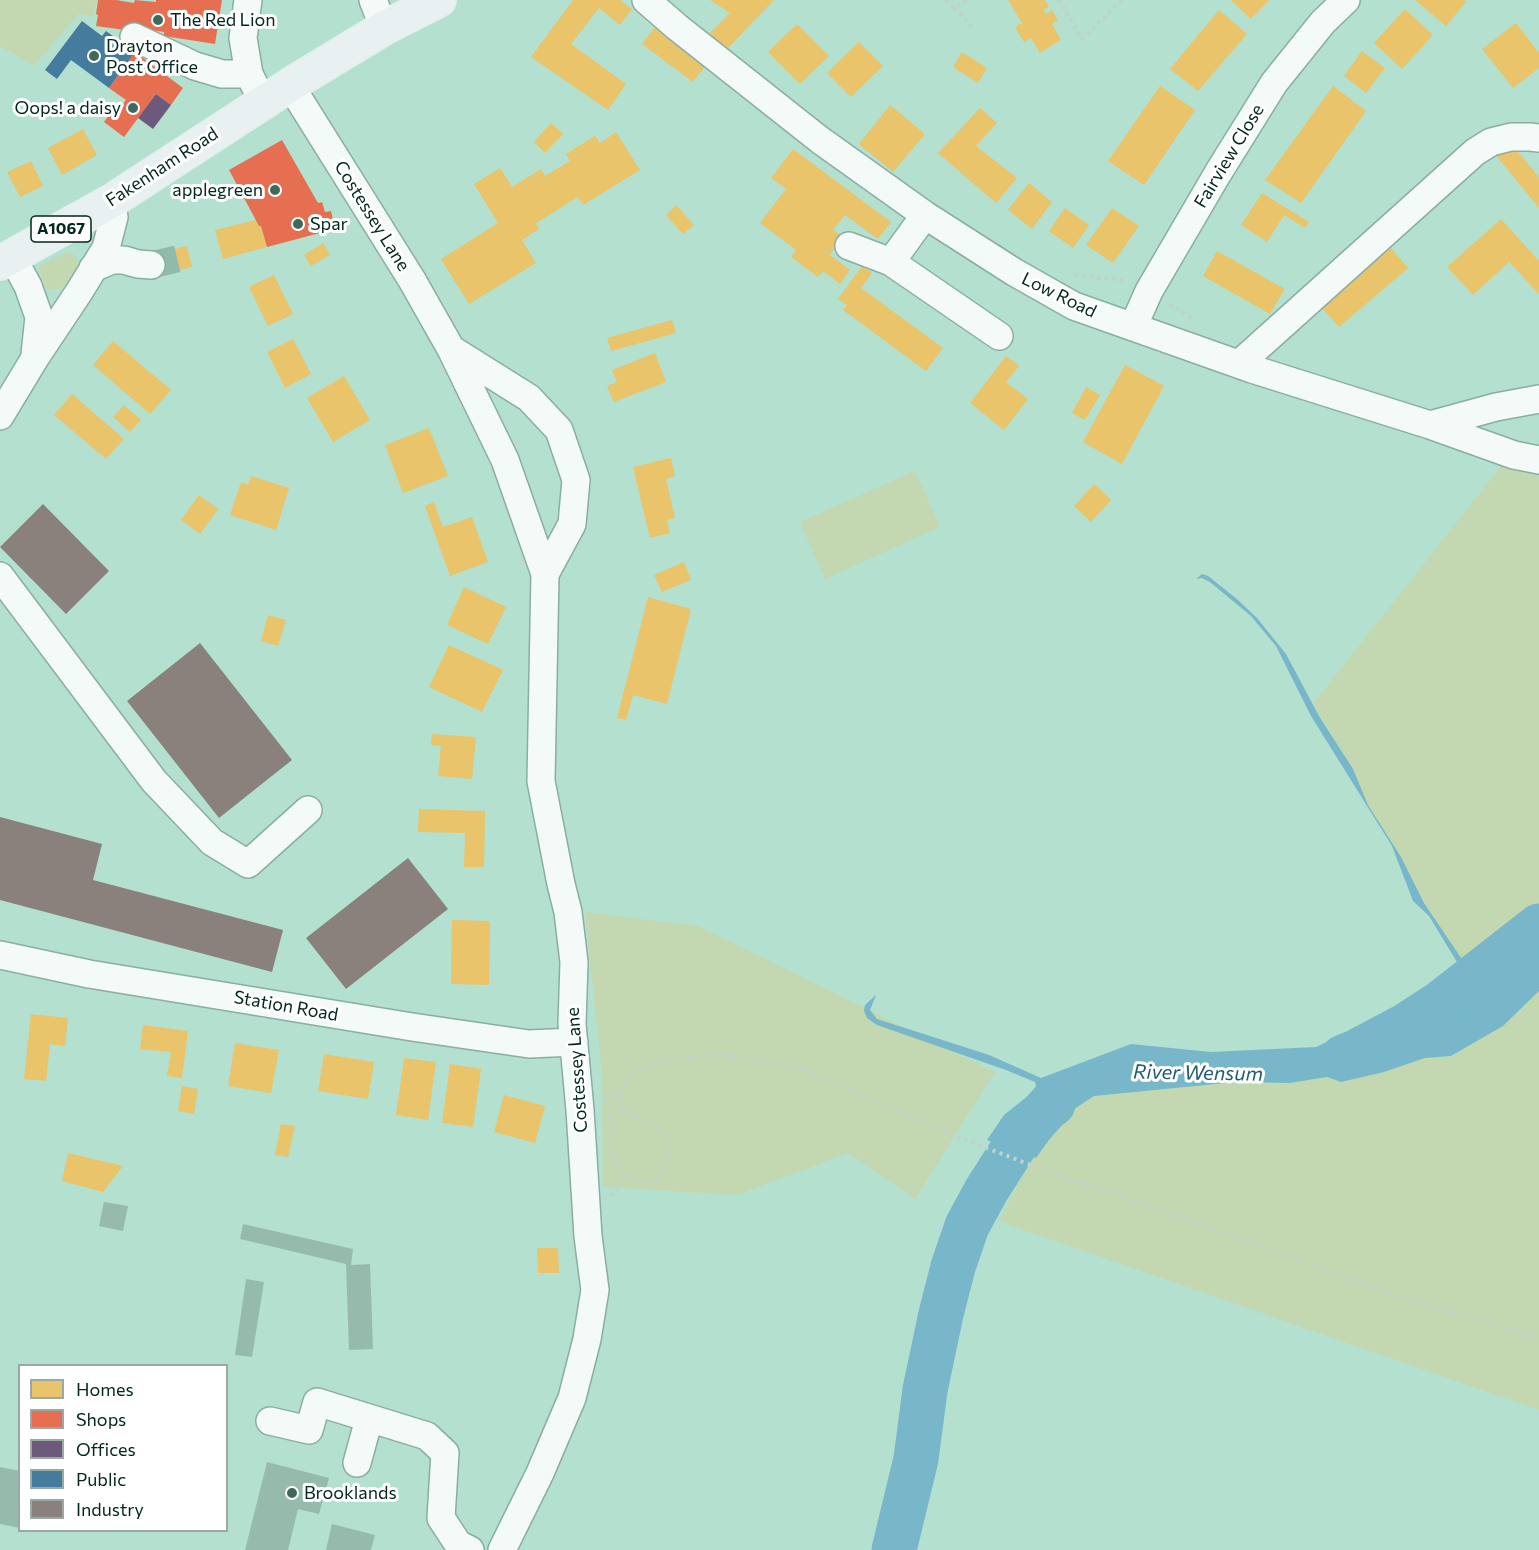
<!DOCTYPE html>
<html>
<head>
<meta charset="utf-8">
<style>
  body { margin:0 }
  #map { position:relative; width:1539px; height:1550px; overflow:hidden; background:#b3e0cf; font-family:Commissioner,sans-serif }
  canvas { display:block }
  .legend { position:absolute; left:18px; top:1364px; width:210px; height:168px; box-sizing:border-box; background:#fff; border:2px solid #9aa9a4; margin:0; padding:8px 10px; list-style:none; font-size:18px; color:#02271c }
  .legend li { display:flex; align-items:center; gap:12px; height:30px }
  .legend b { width:30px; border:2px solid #9aa9a4 }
</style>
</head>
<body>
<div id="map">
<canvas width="1539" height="1550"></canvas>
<ul class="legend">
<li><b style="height:16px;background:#e9c46a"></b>Homes</li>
<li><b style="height:16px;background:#e76f51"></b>Shops</li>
<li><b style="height:16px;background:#6d597a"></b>Offices</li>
<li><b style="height:16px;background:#457b9d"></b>Public</li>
<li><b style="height:16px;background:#8a817c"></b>Industry</li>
</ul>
</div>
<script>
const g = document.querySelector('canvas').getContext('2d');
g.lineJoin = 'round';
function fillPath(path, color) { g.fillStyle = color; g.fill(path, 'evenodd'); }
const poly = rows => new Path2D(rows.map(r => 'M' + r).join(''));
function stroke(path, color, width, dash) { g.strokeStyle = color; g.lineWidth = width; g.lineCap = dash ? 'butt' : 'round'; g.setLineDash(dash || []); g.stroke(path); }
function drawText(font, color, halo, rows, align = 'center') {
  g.font = font + ' Commissioner,sans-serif'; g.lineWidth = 6; g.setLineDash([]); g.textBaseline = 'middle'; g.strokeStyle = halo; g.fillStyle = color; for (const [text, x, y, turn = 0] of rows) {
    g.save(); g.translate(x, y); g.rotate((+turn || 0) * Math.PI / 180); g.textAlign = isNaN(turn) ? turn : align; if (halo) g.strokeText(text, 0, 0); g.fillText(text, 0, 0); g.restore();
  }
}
fillPath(poly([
  [0,0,97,0,93,16,78,14,34,66,0,46],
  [69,252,76,256,79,267,72,281,60,289,48,290,42,283,39,266],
  [1506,460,1539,469,1539,944,1510,969,1480,986,1424,903,1401,857,1368,805,1353,769,1313,704],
  [915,471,940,527,825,579,800,522],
  [585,912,698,926,995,1072,915,1199,848,1153,737,1195,603,1187,602,1075],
  [1539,991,1539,1410,998,1221,1067,1096,1086,1102,1094,1096,1236,1082,1290,1083,1327,1077,1341,1082,1384,1072,1425,1058,1452,1056,1503,1026]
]), '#c3d8b1');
fillPath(poly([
  [1202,574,1208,576,1238,600,1257,618,1286,654,1319,716,1353,769,1368,805,1401,857,1424,903,1480,986,1510,968,1539,944,1539,991,1503,1026,1451,1056,1425,1058,1384,1072,1341,1082,1327,1077,1290,1083,1236,1082,1094,1096,1068,1113,1036,1158,987,1140,1004,1115,1029,1095,1036,1086,1035,1082,1006,1070,877,1025,867,1018,864,1011,865,1005,876,995,870,1010,877,1019,989,1055,1041,1078,1131,1044,1211,1052,1316,1047,1329,1041,1341,1044,1386,1031,1409,1028,1430,1019,1437,1019,1465,1004,1474,994,1475,984,1463,972,1429,916,1413,901,1392,846,1311,716,1276,646,1251,616,1210,582,1202,578,1196,579]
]), '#77b7c9');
fillPath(poly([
  [573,0,620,0,632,9,620,25,599,8,571,44,626,84,608,110,531,57],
  [710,0,774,0,725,51,708,35,730,13],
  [1008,0,1045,0,1049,7,1043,10,1046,14,1052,10,1058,20,1052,24,1061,40,1040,53,1031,38,1024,42,1015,27,1022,23],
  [1231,0,1269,0,1251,19],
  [1415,0,1464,0,1466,2,1446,26],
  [1405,9,1433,35,1402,69,1374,43],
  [1219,10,1247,34,1198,91,1170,69],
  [1516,23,1539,53,1539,68,1513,88,1482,49],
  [797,24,829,56,800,84,768,52],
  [655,27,706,65,693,82,642,44],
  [859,42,883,66,851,97,827,73],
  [1362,51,1385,68,1366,93,1344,76],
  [962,52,987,68,978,83,953,67],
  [1160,86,1195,110,1144,185,1108,161],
  [1333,86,1366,111,1301,203,1265,180],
  [890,105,925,134,893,172,859,144],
  [980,108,997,123,976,146,1017,178,996,203,938,153],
  [551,123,563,134,545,153,534,142],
  [83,129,97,155,62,175,48,148],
  [616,132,640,170,583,205,578,197,536,223,539,229,522,240,536,263,469,304,441,259,498,223,474,184,500,168,512,187,541,169,545,176,570,161,566,154,595,136,600,143],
  [1489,147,1514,147,1539,177,1539,208],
  [793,149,891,222,878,239,845,215,833,230,843,237,830,255,850,270,840,284,823,271,818,277,791,257,796,250,760,223,786,189,771,178],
  [31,161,43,186,20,197,7,172],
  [1029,183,1052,202,1032,229,1008,210],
  [1262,193,1309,222,1305,228,1284,215,1267,242,1241,225],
  [676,205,694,225,683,234,666,215],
  [1065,208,1089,225,1073,248,1049,231],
  [1112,208,1139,226,1113,263,1086,245],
  [260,219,267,247,223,259,215,230],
  [1501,219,1539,261,1539,294,1509,262,1473,295,1447,267],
  [323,243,330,255,311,266,304,255],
  [187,246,192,267,153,276,148,255],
  [1391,248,1408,268,1339,327,1322,308],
  [1217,251,1285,289,1270,314,1203,276],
  [862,266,872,273,861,288,943,348,926,371,843,310,847,305,838,299],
  [274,275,293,314,268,326,249,287],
  [672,320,676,333,611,351,607,338],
  [293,339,311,374,285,388,267,352],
  [113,341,171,390,150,414,93,365],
  [655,353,666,382,614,402,607,386,617,382,612,370],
  [1006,356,1019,366,1006,382,1028,399,1004,430,970,403],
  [1125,365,1164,386,1122,464,1083,442],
  [344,376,370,420,333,442,307,398],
  [1086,387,1100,395,1085,420,1072,413],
  [72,394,124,439,106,459,54,415],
  [124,405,141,420,130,432,113,417],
  [429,428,448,476,403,493,385,445],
  [671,458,675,476,666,479,675,518,667,520,670,533,650,538,633,467],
  [251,476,289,488,276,530,230,515,241,482,248,485],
  [1094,484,1111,500,1091,522,1074,506],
  [199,495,218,509,200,534,181,520],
  [434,502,443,527,472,517,488,562,450,576,425,506],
  [684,562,691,580,662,592,654,575],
  [464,587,506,607,488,644,447,625],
  [648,597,691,609,667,704,633,695,626,720,617,718],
  [268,615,286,620,278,646,261,641],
  [449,645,503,670,482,712,429,687],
  [432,734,476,737,472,779,438,776,441,746,431,745],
  [419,809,485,811,484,867,464,867,465,833,418,832],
  [452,920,490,921,489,985,451,984],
  [31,1014,68,1018,65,1046,50,1044,46,1081,24,1079],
  [143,1025,188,1031,182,1078,167,1076,171,1052,140,1049],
  [235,1043,279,1050,271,1093,228,1086],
  [324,1054,374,1062,368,1099,318,1091],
  [404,1058,436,1062,428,1120,396,1115],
  [450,1064,481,1069,473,1127,442,1123],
  [182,1086,198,1089,194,1114,178,1111],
  [504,1095,545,1106,535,1143,494,1132],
  [281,1124,295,1126,288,1157,275,1155],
  [68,1153,123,1166,103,1192,62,1181],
  [537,1248,558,1248,559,1273,538,1273]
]), '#e9c46a');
fillPath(poly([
  [98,0,116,0,134,3,135,0,156,2,156,0,222,0,215,44,164,36,164,32,133,27,132,31,96,26,98,15,96,14],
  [135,52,183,88,171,105,156,94,124,137,104,122,115,106,119,109,126,100,109,88],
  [282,140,318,203,322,202,325,212,331,211,335,229,267,247,261,226,259,226,229,170]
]), '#e76f51');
fillPath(poly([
  [156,94,171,105,153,129,138,118]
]), '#6d597a');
fillPath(poly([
  [82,21,102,36,106,31,135,52,109,88,71,60,57,79,45,70]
]), '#457b9d');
fillPath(poly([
  [43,504,109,571,66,614,0,547],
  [200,643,292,760,219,818,127,701],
  [0,817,102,844,93,880,283,930,272,972,0,900],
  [408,858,448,909,346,989,306,938]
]), '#8a817c');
stroke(poly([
  [1343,1057,1356,1052,1405,1026,1439,1004,1539,926],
  [894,1550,916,1459,925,1390,941,1314,953,1267,967,1226,986,1191,1017,1142,1047,1108,1053,1104]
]), '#77b7c9', 45);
fillPath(poly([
  [104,1202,128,1206,123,1231,99,1226],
  [243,1224,353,1249,351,1265,370,1264,373,1349,349,1350,346,1264,240,1239],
  [246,1279,264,1282,252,1357,235,1355],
  [267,1462,329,1478,319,1514,298,1509,288,1550,245,1550],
  [0,1467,20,1471,20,1528,0,1524],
  [332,1524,375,1535,371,1550,326,1550]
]), '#96bbad');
stroke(poly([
  [151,265,189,256]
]), '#90bbab', 27, [27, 14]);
const minor = poly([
  [248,0,243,38,249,74,257,90],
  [373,0,384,28],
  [646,0,677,27,820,140,925,215,1014,272,1074,306,1252,369,1430,425,1514,455,1539,460],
  [134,37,195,66,222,74,249,74],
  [290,85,412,280,451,349,505,460,545,574,541,781,561,884,568,912,574,962,572,1024,580,1110,588,1236,595,1290,587,1339,572,1398,540,1473,502,1550],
  [849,246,891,262,925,215],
  [12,257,28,286,39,317,35,354],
  [891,262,999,336],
  [93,268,112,260,124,260,138,264,151,265],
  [1133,327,1149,291,1218,173,1274,83,1323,22,1346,0],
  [451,349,529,398,559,430,576,480,572,524,545,574],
  [1239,364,1475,152,1491,142,1511,137,1530,137,1539,138],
  [0,416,35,358,79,292,106,248,114,217,110,202],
  [1430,425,1496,407,1539,399],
  [0,576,154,781,212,842,248,864,308,810],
  [0,955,89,974,412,1027,529,1044,574,1042],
  [270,1421,309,1430,317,1402,427,1436,445,1453,441,1518,458,1544,470,1550],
  [357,1463,369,1419]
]);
const major = poly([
  [0,263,110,202,290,85,384,28,439,0]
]);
stroke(minor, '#8aaea1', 30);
stroke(major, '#ddf1e9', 36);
stroke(poly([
  [946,0,954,8,967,0],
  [1059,0,1082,39,1121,0],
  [954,8,972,26],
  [1075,275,1127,281],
  [1170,304,1194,320],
  [603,1100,620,1090],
  [607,1117,612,1124,614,1136,611,1148,616,1166,627,1177,649,1184,661,1177,668,1159,669,1142,659,1129,649,1122,640,1118,628,1115,619,1109,619,1094,635,1072,646,1067,664,1061,718,1054,798,1068,960,1138,1055,1174,1153,1207,1409,1300,1539,1337],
  [611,1196,627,1177]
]), '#c2d1cc', 4, [3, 4.5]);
stroke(minor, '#f4faf8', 27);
stroke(major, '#e9f0f1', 33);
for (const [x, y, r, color] of [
  [158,20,6,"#40685b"],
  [94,56,6,"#40685b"],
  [133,108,6,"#40685b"],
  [275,190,6,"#40685b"],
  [298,224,6,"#40685b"],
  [292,1493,6,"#40685b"]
]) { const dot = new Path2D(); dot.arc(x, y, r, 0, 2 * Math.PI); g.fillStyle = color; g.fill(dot); stroke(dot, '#fff', 2); }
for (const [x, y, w] of [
  [61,229,60]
]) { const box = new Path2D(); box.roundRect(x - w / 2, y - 13, w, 26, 4.5); g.fillStyle = '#fff'; g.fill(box); stroke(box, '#02271c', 1.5); }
drawText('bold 16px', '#02271c', null, [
  ["A1067",61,229]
]);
drawText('18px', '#02271c', '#fff', [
  ["The Red Lion",170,20],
  ["Drayton",106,46],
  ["Post Office",106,67],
  ["Oops! a daisy",121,108,"right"],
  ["applegreen",263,190,"right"],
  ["Spar",310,224],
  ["Brooklands",304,1493]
], 'left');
drawText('18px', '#02271c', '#fff', [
  ["Fairview Close",1229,156,-59],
  ["Fakenham Road",162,167,-33],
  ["Costessey Lane",372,216,58],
  ["Low Road",1059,295,26],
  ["Station Road",286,1006,10],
  ["Costessey Lane",577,1070,-94]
]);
drawText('italic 20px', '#225b73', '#fff', [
  ["River Wensum",1198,1073,1]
]);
</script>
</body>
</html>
